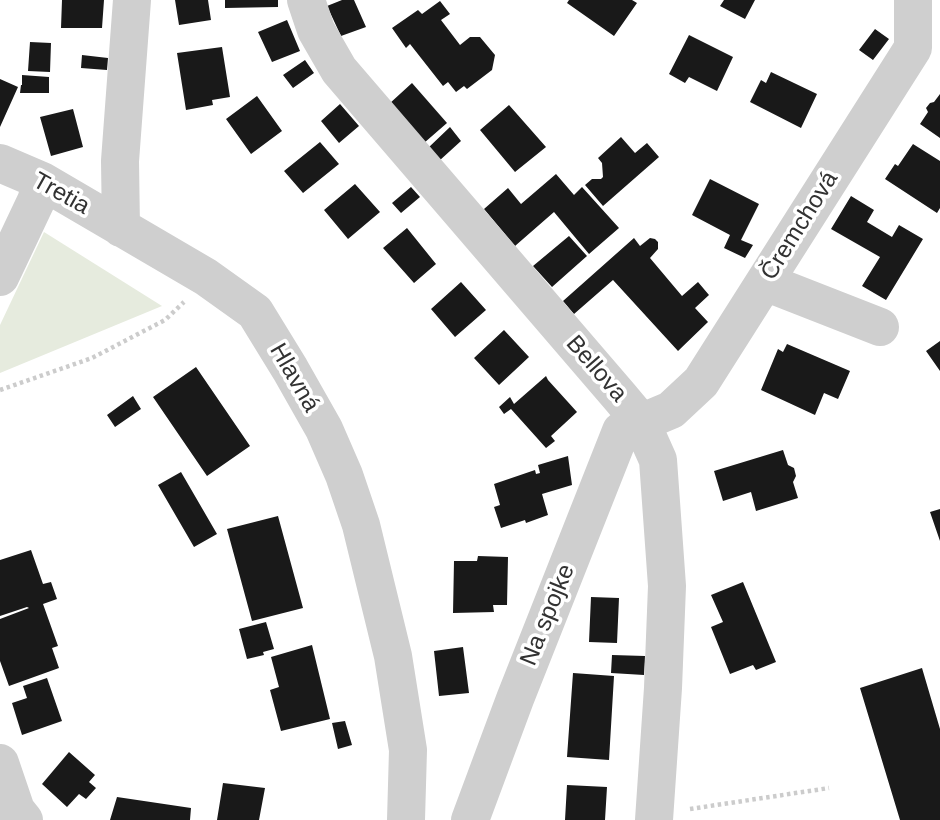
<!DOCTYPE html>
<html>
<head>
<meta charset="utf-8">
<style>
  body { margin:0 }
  canvas { display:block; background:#fff }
</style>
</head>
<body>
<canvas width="940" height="820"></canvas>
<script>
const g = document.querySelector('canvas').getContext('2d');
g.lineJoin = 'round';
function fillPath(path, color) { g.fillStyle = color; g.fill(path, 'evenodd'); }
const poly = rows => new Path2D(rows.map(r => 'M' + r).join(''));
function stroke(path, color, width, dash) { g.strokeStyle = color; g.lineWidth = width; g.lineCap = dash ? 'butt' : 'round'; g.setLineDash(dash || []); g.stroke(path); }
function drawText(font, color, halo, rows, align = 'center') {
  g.font = font + ' Helvetica,sans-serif'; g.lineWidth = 7; g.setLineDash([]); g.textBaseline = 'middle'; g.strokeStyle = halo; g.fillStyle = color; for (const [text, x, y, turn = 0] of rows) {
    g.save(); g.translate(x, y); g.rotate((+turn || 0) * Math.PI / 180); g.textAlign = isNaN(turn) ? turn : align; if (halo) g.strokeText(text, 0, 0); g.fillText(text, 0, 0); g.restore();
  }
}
fillPath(poly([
  [44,232,162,306,0,373,0,325]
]), '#e6ebde');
fillPath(poly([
  [62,0,104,0,102,28,61,28],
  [175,0,208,0,211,20,179,25],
  [225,0,278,0,278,7,225,8],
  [342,0,354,0,366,27,341,36,327,6],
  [569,0,632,0,637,3,614,36,567,3],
  [724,0,755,0,745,19,720,6],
  [440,1,450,14,441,20,460,45,470,37,480,37,495,55,492,70,467,89,464,86,456,92,448,82,443,86,410,44,406,48,392,28,418,10,422,14],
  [287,20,300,51,272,62,258,32],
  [875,29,889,39,873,60,859,50],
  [689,35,733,57,717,91,689,77,685,83,669,74],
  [30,42,51,43,50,72,28,71],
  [222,47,230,97,212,100,213,105,186,110,177,53],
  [82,55,108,58,107,70,81,68],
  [305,60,314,73,293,88,283,75],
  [771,72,817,94,801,128,750,102,761,80,766,83],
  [22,75,49,77,49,93,20,93,21,85,22,85],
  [0,79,18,87,0,127],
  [412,83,447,123,424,143,389,104],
  [940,94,940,138,920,124,928,112,926,108,930,103,934,102],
  [257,96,282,131,251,154,226,119],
  [340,104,359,126,339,143,321,121],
  [509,105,546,147,515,172,480,130],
  [73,109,83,147,51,156,40,117],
  [450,127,461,141,439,161,428,148],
  [621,137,635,153,647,143,659,157,603,206,585,185,592,179,601,179,603,177,602,163,598,158],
  [320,142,339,164,303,193,284,171],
  [913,144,940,161,940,208,937,213,885,179,895,164,898,166],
  [556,174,574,195,582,187,619,228,589,254,554,212,515,246,484,209,508,188,521,204],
  [710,179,759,204,741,240,753,245,745,258,724,248,730,235,692,215],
  [355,184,380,212,348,239,324,210],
  [411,187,420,197,401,213,392,203],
  [851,196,874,210,867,222,892,237,899,225,923,239,886,300,862,286,880,257,831,229],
  [407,228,436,264,414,283,383,248],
  [569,236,587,256,552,287,533,266],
  [634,238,640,246,650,238,655,239,658,242,658,249,650,258,682,296,698,282,709,295,695,308,708,322,678,351,613,280,574,314,563,301],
  [461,282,486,310,455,337,431,309],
  [504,330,529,357,499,385,474,358],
  [940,341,940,371,926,351],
  [787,344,850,371,838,399,824,393,815,415,761,390,778,349,783,352],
  [196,367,250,446,207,476,153,397],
  [546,376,548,380,577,412,551,436,555,441,546,448,511,409,504,414,499,407,510,397,514,404],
  [133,396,141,409,115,427,107,415],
  [783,450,788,465,794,468,796,476,793,482,798,498,756,511,751,492,723,501,714,471],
  [568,456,572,485,542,494,548,515,526,523,525,520,501,528,494,507,500,505,494,484,535,470,536,474,540,473,538,465],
  [181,472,217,534,194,547,158,485],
  [940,509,940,541,930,512],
  [278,516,303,608,252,621,227,529],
  [31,550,43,584,51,582,57,599,43,604,58,646,52,648,59,668,9,686,0,661,0,619,29,608,27,607,0,616,0,560],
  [478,556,508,557,507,605,493,605,494,612,453,613,454,561,477,561],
  [743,582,776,662,756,670,753,665,730,674,711,627,723,622,711,595],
  [591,597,619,598,617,643,589,642],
  [266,622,274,649,263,652,264,655,247,659,239,629],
  [312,645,330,719,281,731,270,690,279,687,271,657],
  [463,647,469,693,439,696,434,651],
  [612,655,645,656,644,675,611,673],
  [922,668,940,729,940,820,900,820,860,688],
  [573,673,614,676,609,760,567,757],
  [47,678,62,721,22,735,12,703,27,698,23,686],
  [345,721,352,745,338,749,332,723],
  [69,752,95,775,89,782,96,788,86,799,79,794,67,807,42,784],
  [223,783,265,788,259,820,217,820],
  [567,785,607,787,605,820,565,820],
  [117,797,191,808,190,820,110,820]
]), '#191919');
stroke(poly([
  [0,390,92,358,165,320,184,302],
  [690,809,829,788]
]), '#ccc', 4.5, [3.5, 3.5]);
stroke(poly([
  [306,0,316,30,339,70,620,397,641,422,658,460,667,586,663,688,654,820],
  [0,163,42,181,206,277,255,312,290,369,324,429,344,475,361,525,393,656,408,750,406,820],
  [121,228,120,161,132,0],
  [0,277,36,201,42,181],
  [765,282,880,327],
  [0,763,16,810,24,820],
  [470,820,515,699,621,431,671,410,701,382,913,48,913,0]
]), '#cfcfcf', 38);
drawText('24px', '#323232', '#fff', [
  ["Tretia",61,194,29],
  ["Čremchová",800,226,-58],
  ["Bellova",596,369,49],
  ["Hlavná",294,378,60],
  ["Na spojke",548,615,-68]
]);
</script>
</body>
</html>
